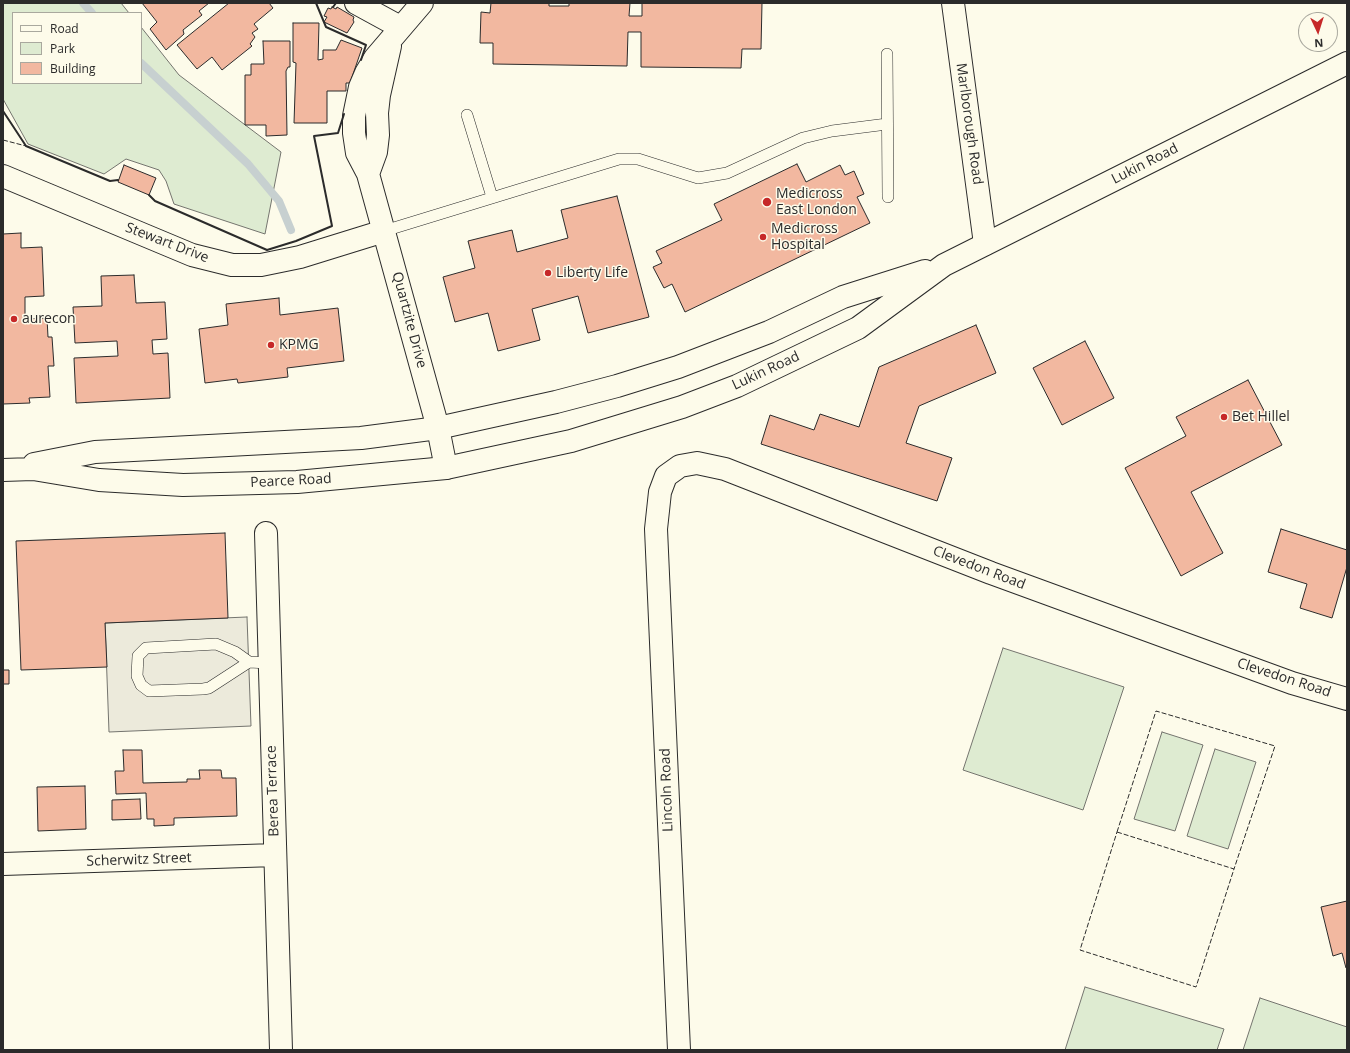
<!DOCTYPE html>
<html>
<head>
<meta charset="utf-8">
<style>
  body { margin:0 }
  #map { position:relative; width:1350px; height:1053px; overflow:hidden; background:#fdfbea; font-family:"Open Sans",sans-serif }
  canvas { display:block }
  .frame { position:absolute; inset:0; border:4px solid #2b2b2b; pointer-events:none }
  .legend { position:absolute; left:12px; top:12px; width:130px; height:72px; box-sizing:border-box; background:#fdfbea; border:1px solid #a9a89e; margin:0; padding:5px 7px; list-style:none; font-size:12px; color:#2b2b2b }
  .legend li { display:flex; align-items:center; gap:8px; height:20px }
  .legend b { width:20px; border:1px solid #a9a89e }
  .north { position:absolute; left:1298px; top:12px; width:40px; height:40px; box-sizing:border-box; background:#fdfbea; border:1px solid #a9a89e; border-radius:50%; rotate:176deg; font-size:11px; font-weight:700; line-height:16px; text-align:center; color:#2b2b2b }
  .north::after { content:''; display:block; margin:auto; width:14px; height:18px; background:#c62828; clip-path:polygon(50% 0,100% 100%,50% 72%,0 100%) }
</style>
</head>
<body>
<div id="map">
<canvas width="1350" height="1053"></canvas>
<div class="frame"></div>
<ul class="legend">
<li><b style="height:5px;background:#fdfbea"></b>Road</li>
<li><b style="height:11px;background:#deebd1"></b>Park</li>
<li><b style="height:11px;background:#f2b8a0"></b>Building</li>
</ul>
<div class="north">N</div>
</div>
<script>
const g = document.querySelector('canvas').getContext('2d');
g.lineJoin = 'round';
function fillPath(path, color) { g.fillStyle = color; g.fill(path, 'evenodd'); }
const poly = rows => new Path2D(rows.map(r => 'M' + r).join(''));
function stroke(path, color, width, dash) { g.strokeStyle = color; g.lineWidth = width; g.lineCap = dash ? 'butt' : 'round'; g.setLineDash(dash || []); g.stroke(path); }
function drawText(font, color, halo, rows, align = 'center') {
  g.font = font + ' "Open Sans",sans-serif'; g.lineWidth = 3; g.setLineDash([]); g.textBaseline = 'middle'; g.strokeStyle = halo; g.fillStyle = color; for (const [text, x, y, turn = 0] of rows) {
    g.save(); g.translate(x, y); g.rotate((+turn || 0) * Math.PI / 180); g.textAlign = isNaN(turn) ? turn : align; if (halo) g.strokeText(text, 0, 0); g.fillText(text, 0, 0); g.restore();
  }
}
const green = poly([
  [3,3,121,3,129,13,13,13,13,83,141,83,141,27,179,75,281,152,265,234,174,204,166,181,159,170,126,159,104,174,28,144,3,99,3,3],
  [1003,648,1124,687,1083,810,963,770,1003,648],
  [1162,732,1203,745,1175,831,1134,819,1162,732],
  [1215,749,1256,762,1228,849,1187,836,1215,749],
  [1085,987,1224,1029,1217,1050,1065,1050,1085,987],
  [1260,998,1347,1027,1347,1050,1243,1050,1260,998]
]);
fillPath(green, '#deebd1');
stroke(green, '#74746e', 1);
const parking = poly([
  [247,617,251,726,109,732,105,623,247,617]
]);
fillPath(parking, '#eceadb');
stroke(parking, '#74746e', 1);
stroke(poly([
  [83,3,92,13],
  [141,63,248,164,279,201,291,230]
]), '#c7d0d0', 8);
const building = poly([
  [142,3,209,3,199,11,202,15,183,30,184,34,166,50,150,29,157,22,142,3],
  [229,3,269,3,273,8,254,24,258,29,252,33,255,37,250,44,252,46,222,70,212,57,197,69,177,45,229,3],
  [491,3,549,3,549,6,569,6,569,3,630,3,629,16,642,16,642,3,762,3,761,49,742,49,741,68,641,67,641,32,628,32,627,66,493,64,493,43,480,43,481,12,490,13,491,3],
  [332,7,336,9,337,7,354,17,353,20,354,22,347,33,324,22,327,17,324,16,328,8,331,9,332,7],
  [293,23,319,23,318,60,323,59,323,50,336,50,341,40,362,48,350,83,346,83,346,91,327,91,327,123,294,123,296,63,293,62,293,23],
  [263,41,290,41,290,67,288,67,286,71,287,135,266,136,266,125,245,125,245,75,251,75,251,64,264,64,263,41],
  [797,164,806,182,840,165,845,175,854,171,864,194,857,197,870,223,685,312,672,284,664,288,653,267,662,263,656,251,722,220,714,204,797,164],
  [124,165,156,178,149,195,118,182,124,165],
  [617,196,649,317,588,333,578,296,532,309,540,340,498,351,488,313,455,322,443,277,475,268,468,241,512,230,517,252,568,238,561,210,617,196],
  [21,233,21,248,42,247,44,296,25,297,25,319,47,318,48,337,52,337,54,366,48,366,50,397,29,398,30,403,3,404,3,234,21,233],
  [134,275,136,303,165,302,167,339,152,340,153,354,168,353,170,398,76,403,74,358,118,356,117,341,75,343,73,307,102,306,101,276,134,275],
  [279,298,280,315,338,308,344,361,287,368,288,377,238,383,237,379,205,383,199,329,228,325,226,304,279,298],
  [976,325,996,373,919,406,906,443,952,458,937,501,761,444,770,415,814,430,820,414,859,427,879,367,976,325],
  [1085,341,1114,398,1062,425,1033,368,1085,341],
  [1248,380,1282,445,1191,492,1223,553,1181,576,1125,468,1186,436,1176,417,1248,380],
  [1281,529,1347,550,1347,567,1332,618,1300,608,1307,584,1268,572,1281,529],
  [225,533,228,618,105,623,107,667,21,670,16,541,225,533],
  [3,670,9,670,9,684,3,684,3,670],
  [123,750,142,750,143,783,187,782,187,779,200,779,199,770,221,770,222,778,236,778,237,816,174,818,174,825,154,826,154,819,147,819,146,793,116,794,115,771,124,771,123,750],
  [85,786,86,829,38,831,37,787,85,786],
  [140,799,141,819,112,820,112,800,140,799],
  [1347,901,1347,967,1346,968,1342,953,1333,956,1321,907,1347,901]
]);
fillPath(building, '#f2b8a0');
stroke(building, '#2b2b2b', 1);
const service = poly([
  [887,54,888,197],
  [467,115,492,197],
  [384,231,619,159,638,159,698,178,727,173,803,138,832,131,887,124],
  [249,662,235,652,216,644,146,648,138,656,137,676,141,685,149,691,203,689,209,688,249,662,269,663]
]);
const minor = poly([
  [356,3,400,27],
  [422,3,375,58,366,73,360,87,354,116,354,133,357,153,368,174,438,428,446,468],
  [953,3,985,244],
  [368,174,376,152,378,135,377,113,379,95,390,46],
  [3,176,192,255,232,265,261,265,300,257,384,231],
  [266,533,281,1050],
  [3,864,275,855],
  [679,1050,656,529,660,492,666,476,680,466,697,463,725,469,991,573,1292,683,1347,699]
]);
const primary = poly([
  [34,464,95,452,361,438,438,428,556,402,617,386,678,367,769,332,843,297,925,271],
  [3,470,33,469,99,480,183,485,297,482,446,468,571,441,682,407,737,386,858,328,944,265,1347,63]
]);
stroke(service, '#2b2b2b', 12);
stroke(minor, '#2b2b2b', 24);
stroke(primary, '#2b2b2b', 24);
stroke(service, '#fdfbea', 11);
stroke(minor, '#fdfbea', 22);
stroke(primary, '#fdfbea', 22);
stroke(poly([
  [3,140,26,146],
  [1117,832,1234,869,1196,987,1080,950,1117,832],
  [1117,832,1156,711,1275,746,1234,869]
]), '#2b2b2b', 1, [5, 2]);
stroke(poly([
  [316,3,326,27,366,45,361,60],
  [333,7,336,3],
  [3,111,26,146,110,181,118,180],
  [149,195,155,201,267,250,296,241,332,226,314,136,338,133,344,114]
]), '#2b2b2b', 2);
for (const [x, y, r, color] of [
  [767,202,5,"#c62828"],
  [763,237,4,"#c62828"],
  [548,273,4,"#c62828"],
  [14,319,4,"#c62828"],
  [271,345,4,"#c62828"],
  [1224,417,4,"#c62828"]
]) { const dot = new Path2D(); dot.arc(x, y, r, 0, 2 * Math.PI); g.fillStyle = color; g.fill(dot); stroke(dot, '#fdfbea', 1.5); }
drawText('14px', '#2b2b2b', '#fdfbea', [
  ["Marlborough Road",969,124,82],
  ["Lukin Road",1145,164,-27],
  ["Stewart Drive",167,243,21],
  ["Quartzite Drive",409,320,75],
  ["Lukin Road",766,371,-25],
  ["Pearce Road",291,481,-3],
  ["Clevedon Road",979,568,21],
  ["Clevedon Road",1284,678,18],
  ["Lincoln Road",667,790,-92],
  ["Berea Terrace",273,791,-92],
  ["Scherwitz Street",139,860,-2]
]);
drawText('14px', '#2b2b2b', '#fdfbea', [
  ["Medicross",776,194],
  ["East London",776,210],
  ["Medicross",771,229],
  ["Hospital",771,245],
  ["Liberty Life",556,273],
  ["aurecon",22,319],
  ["KPMG",279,345],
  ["Bet Hillel",1232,417]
], 'left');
</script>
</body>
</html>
